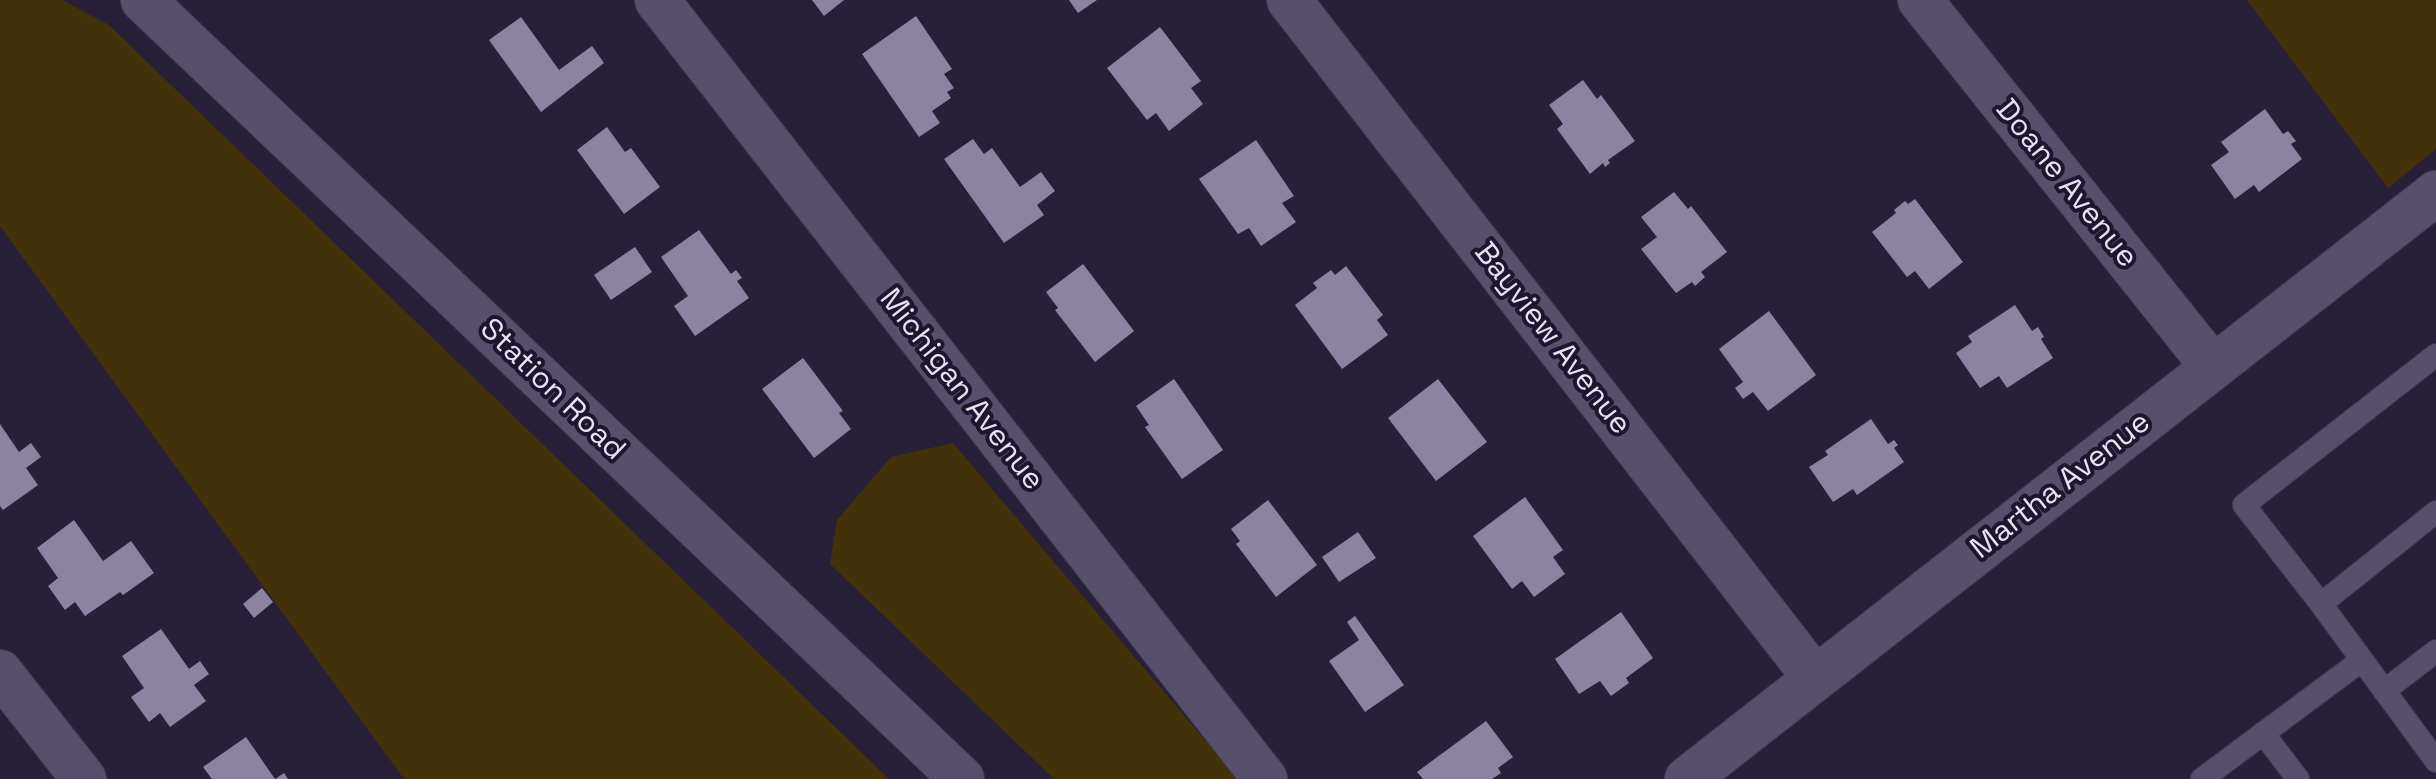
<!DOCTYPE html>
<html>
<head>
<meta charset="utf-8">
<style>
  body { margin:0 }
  canvas { display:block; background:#272038 }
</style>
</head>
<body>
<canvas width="2436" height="779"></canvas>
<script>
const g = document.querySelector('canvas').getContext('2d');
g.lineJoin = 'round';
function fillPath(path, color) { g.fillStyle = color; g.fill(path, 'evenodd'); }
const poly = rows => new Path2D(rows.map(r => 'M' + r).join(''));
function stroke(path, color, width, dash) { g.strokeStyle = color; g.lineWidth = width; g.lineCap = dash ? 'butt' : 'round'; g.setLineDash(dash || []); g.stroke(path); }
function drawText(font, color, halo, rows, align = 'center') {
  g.font = font + ' "Space Grotesk",sans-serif'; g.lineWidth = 8; g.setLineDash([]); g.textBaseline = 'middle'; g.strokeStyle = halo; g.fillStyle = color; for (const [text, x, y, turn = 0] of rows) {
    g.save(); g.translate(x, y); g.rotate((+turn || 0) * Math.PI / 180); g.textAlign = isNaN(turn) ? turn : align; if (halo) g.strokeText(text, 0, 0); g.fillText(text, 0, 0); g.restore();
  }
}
fillPath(poly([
  [0,0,62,0,109,25,889,779,404,779,0,226],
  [2247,0,2436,0,2436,149,2388,188],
  [953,443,1238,779,1054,779,830,564,837,520,891,457]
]), '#433109');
fillPath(poly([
  [812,0,844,0,824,16],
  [1069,0,1097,0,1078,13],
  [916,16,952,69,944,74,954,88,947,92,951,98,932,111,940,123,919,137,862,54],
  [521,17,559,70,592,46,604,63,541,112,489,40],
  [1160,27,1201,81,1191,88,1203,104,1169,131,1156,113,1147,120,1107,68],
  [1583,80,1597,99,1601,95,1635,141,1608,160,1610,163,1605,167,1603,163,1590,174,1557,129,1563,124,1549,105],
  [2265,109,2283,134,2288,131,2296,141,2291,144,2302,159,2259,192,2254,185,2235,199,2211,165,2229,152,2221,142],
  [607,127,625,152,631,148,660,187,624,214,577,150],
  [973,139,984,154,992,148,1020,187,1041,172,1055,191,1037,205,1044,215,1004,243,944,159],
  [1256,140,1294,196,1282,203,1296,222,1261,246,1249,228,1238,234,1199,179],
  [1674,192,1688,209,1691,206,1727,252,1701,272,1705,277,1695,286,1692,282,1676,293,1641,249,1657,237,1641,217],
  [1915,199,1963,262,1929,289,1915,271,1907,277,1872,232,1896,213,1894,210,1905,201,1908,204],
  [699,230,731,274,736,270,742,278,737,281,749,298,695,336,674,306,688,296,661,257],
  [635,247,652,272,611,300,594,275],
  [1083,264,1134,331,1095,362,1055,310,1058,308,1046,292],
  [1346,266,1383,315,1377,320,1388,335,1342,369,1295,305,1317,288,1313,283,1331,270,1335,275],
  [2015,305,2032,331,2038,327,2044,337,2041,339,2053,358,2007,388,1999,376,1980,388,1956,353,1972,342,1968,336],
  [1769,311,1816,375,1768,411,1753,392,1743,399,1735,388,1743,382,1719,349],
  [803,358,843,411,839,413,851,429,814,458,762,389],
  [1174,379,1223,450,1182,479,1145,427,1149,425,1136,406],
  [1438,379,1487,442,1436,481,1388,418],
  [1871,419,1888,444,1894,440,1898,445,1894,448,1904,462,1857,495,1853,489,1833,502,1809,467,1828,455,1825,451],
  [0,424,19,452,31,443,41,457,26,468,38,485,3,510,0,506],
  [1525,497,1563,550,1553,557,1565,574,1534,597,1522,581,1512,589,1473,536],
  [1268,500,1317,565,1276,597,1236,544,1240,541,1231,529],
  [74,520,103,561,131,541,154,573,123,595,120,592,85,616,75,602,65,610,48,586,58,578,37,548],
  [1358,532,1376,558,1339,582,1322,557],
  [262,588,273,602,254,618,243,604],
  [1621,612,1653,658,1626,678,1629,683,1611,696,1600,681,1579,694,1555,659],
  [1355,616,1404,685,1365,712,1329,661,1359,640,1347,622],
  [161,629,189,669,200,661,209,674,194,685,206,701,170,727,160,713,149,722,131,697,144,688,122,656],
  [1486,721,1513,757,1498,768,1501,773,1492,779,1423,779,1417,772],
  [246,737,275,779,284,773,288,779,212,779,203,767]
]), '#8b83a1');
const service = poly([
  [2436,355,2244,505,2321,604,2436,761],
  [2321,604,2436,512],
  [2384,691,2436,651],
  [2263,733,2298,779],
  [2202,779,2362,660]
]);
const minor = poly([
  [657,0,1265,779],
  [1289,0,1815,678],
  [1920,0,2213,367],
  [0,672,84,779],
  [1687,779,2436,193]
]);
const secondary = poly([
  [143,0,962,779]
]);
stroke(service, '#433d52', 24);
stroke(minor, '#433d52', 46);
stroke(secondary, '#433d52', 46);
stroke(service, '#57506c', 22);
stroke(minor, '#57506c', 44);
stroke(secondary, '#57506c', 44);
drawText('30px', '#e6e2f2', '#1d162e', [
  ["Doane Avenue",2066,184,51],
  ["Bayview Avenue",1552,339,52],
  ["Station Road",552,390,44],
  ["Michigan Avenue",961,390,52],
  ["Martha Avenue",2061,486,-38]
]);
</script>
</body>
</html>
